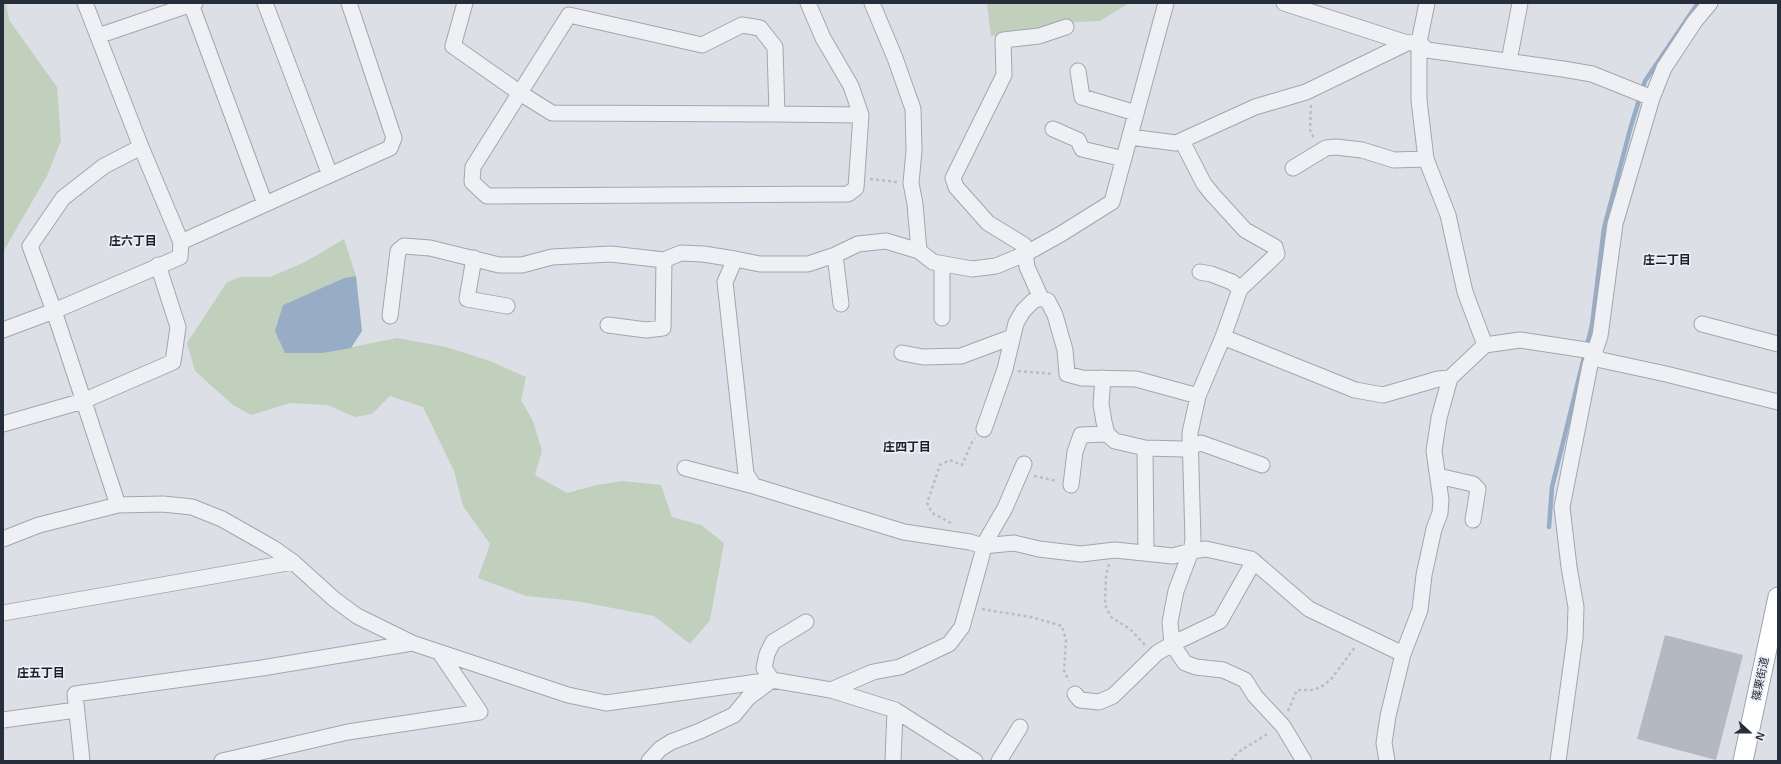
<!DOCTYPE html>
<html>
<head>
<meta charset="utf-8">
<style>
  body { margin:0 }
  #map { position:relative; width:1781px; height:764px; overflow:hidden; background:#dcdfe6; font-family:Arial,sans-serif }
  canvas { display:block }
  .frame { position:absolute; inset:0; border:4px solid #262d3b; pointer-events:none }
  .north { position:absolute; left:1729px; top:712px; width:40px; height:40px; -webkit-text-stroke:3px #ebeef4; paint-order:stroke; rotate:111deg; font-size:11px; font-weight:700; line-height:16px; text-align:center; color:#262d3b }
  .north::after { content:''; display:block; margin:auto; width:14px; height:18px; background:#262d3b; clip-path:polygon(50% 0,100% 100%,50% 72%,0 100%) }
</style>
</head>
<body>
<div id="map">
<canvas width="1781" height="764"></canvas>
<div class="frame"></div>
<div class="north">N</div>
</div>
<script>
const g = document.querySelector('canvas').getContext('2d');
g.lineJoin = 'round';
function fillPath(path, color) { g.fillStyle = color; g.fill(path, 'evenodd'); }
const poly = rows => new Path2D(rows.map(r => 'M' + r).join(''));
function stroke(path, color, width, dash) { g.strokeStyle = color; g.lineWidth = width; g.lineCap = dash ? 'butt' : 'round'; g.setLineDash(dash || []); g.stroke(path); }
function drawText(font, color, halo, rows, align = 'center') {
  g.font = font + ' Arial,"Noto Sans JP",sans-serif'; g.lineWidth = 3.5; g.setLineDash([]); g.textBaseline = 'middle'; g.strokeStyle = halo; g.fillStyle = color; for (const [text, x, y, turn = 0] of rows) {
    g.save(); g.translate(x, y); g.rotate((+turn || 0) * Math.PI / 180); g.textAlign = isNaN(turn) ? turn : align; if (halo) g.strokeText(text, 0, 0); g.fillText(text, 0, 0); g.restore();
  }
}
fillPath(poly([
  [3,3,6,3,9,20,57,87,61,141,47,176,3,252],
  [987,3,1129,3,1100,21,1062,23,1038,33,991,36],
  [344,239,356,276,344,278,283,305,323,353,397,338,446,347,490,361,526,377,521,400,533,421,542,451,535,475,567,493,597,485,622,481,661,485,672,517,701,525,724,543,710,620,690,644,654,616,576,601,526,596,478,578,490,544,463,506,454,471,423,407,390,396,372,414,355,417,327,405,290,403,251,415,233,405,195,371,187,343,227,282,241,277,270,277,305,262]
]), '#c1cfbd');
fillPath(poly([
  [356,276,362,331,351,348,323,353,285,353,275,331,283,305,344,278]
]), '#97acc5');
stroke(poly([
  [1549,527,1552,487,1592,325,1604,228,1631,126,1645,81,1698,3]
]), '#97acc5', 4.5);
fillPath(poly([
  [1665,635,1743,655,1716,760,1637,739]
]), '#b3b8c2');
const minor = poly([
  [265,3,330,175],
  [465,3,453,46,520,93,552,113,777,114],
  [808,3,823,38,851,86,861,115,856,188,848,194,487,196,472,182,473,167,569,15,702,45,742,25,760,28,775,47,777,114,861,115],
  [872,3,895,58,913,109,914,151,911,183,915,204,919,251],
  [1166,3,1112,202,1061,234,1025,254,996,266,972,269,933,262,919,251,886,241,858,244,835,255,808,264,760,264,735,259,725,282,746,474,754,486,904,532,970,542,983,546,1014,543,1039,549,1081,554,1115,550,1173,556,1191,551,1206,549,1251,559,1309,609,1403,654],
  [1284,3,1407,43],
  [1427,3,1419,42,1419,100,1426,159,1448,215,1465,292,1485,345],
  [191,4,265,204],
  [1066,27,1039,36,1003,40,1004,75,953,178,956,187,988,223,1024,245,1027,267,1041,298,1048,301,1055,315,1065,350,1067,374,1082,378,1136,379,1198,396],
  [98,36,195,3],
  [1419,42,1427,50,1563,69,1592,74,1652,98],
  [1509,61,1520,3],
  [1078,71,1082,97,1136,113],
  [1053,129,1078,140,1082,149,1124,159],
  [1130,137,1176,143,1255,107,1306,92,1407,43,1419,42],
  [1182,141,1204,184,1213,195,1245,230,1275,247,1277,254,1240,289,1223,337,1198,396,1190,433,1193,540,1191,551,1176,591,1170,622,1172,644,1185,663,1196,667,1223,670,1245,680,1255,696,1283,726,1304,761],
  [1293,168,1326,148,1336,147,1362,150,1394,160,1426,159],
  [181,242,390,148,394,138,349,3],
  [835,255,841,304],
  [474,258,467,299,507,306],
  [942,265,942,318],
  [1200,272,1211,274,1232,282,1240,289],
  [390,316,398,251,404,246,430,248,499,265,522,265,552,257,611,254,664,260,681,253,703,254,735,259],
  [1702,324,1778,344],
  [608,325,646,330,663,328,664,260],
  [3,330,54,311,180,257,181,242,141,147,85,3],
  [1223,337,1355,390,1383,395,1438,379,1450,378],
  [902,353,923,357,961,356,1012,337],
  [1103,378,1101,404,1104,422,1107,434,1115,441,1145,448,1183,449,1201,443,1262,465],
  [3,424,83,401,173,362,178,327,158,265],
  [984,429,1005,369,1016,323,1023,311,1033,301,1041,298],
  [1145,448,1146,553],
  [685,468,754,486],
  [1438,476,1473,484,1478,489,1473,520],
  [1071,485,1075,452,1081,435,1107,434],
  [118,505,54,311,30,246,63,198,104,166,141,147],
  [3,539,39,525,118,505,163,504,192,507,222,519,273,548,293,562,334,599,357,616,412,643,568,695,606,703,772,680,831,690,895,710,975,761],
  [3,613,293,562],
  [831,690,873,672,900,667,949,644,962,627,982,555,983,546,1005,508,1024,464],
  [1075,694,1080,700,1099,702,1113,696,1157,653,1172,644,1220,621,1254,561],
  [3,720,76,710],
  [82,761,75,694,262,668,412,643],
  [222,761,348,732,480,712,440,653],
  [649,761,660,749,671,742,700,731,734,715,748,698,772,680,764,668,767,654,773,642,806,622],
  [893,761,895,710],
  [999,761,1020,727],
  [1387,761,1384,743,1388,716,1403,654,1420,610,1424,575,1434,529,1440,513,1441,500,1434,451,1439,418,1450,378,1485,345,1520,340,1586,350,1601,360,1666,374,1778,402],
  [1558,761,1575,638,1576,607,1569,567,1562,507,1590,365,1600,336,1615,224,1652,98,1664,68,1695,21,1710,3]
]);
const major = poly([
  [1743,761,1778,597]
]);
stroke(minor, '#a2a6af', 17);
stroke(major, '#9ca4b1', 21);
stroke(poly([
  [1311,105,1310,130,1314,139],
  [870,179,897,182],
  [1018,371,1053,374],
  [1034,476,1057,481],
  [951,523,932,513,927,503,940,465,950,460,962,465,972,442,975,438],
  [1109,564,1106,575,1105,605,1111,617,1130,629,1145,645],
  [982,609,1031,617,1062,626,1066,640,1064,671,1069,681],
  [1288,711,1297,690,1314,690,1324,685,1332,678,1355,647],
  [1232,761,1234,756,1243,749,1269,733]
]), '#babdc4', 2.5, [3, 3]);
stroke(minor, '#eef0f4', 15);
stroke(major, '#fff', 19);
drawText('11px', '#262d3b', '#ebeef4', [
  ["篠栗街道",1761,679,-78]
]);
drawText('bold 12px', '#191f2c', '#ebeef4', [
  ["庄六丁目",133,242],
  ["庄二丁目",1667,261],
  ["庄四丁目",907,448],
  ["庄五丁目",41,674]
]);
</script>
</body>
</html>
